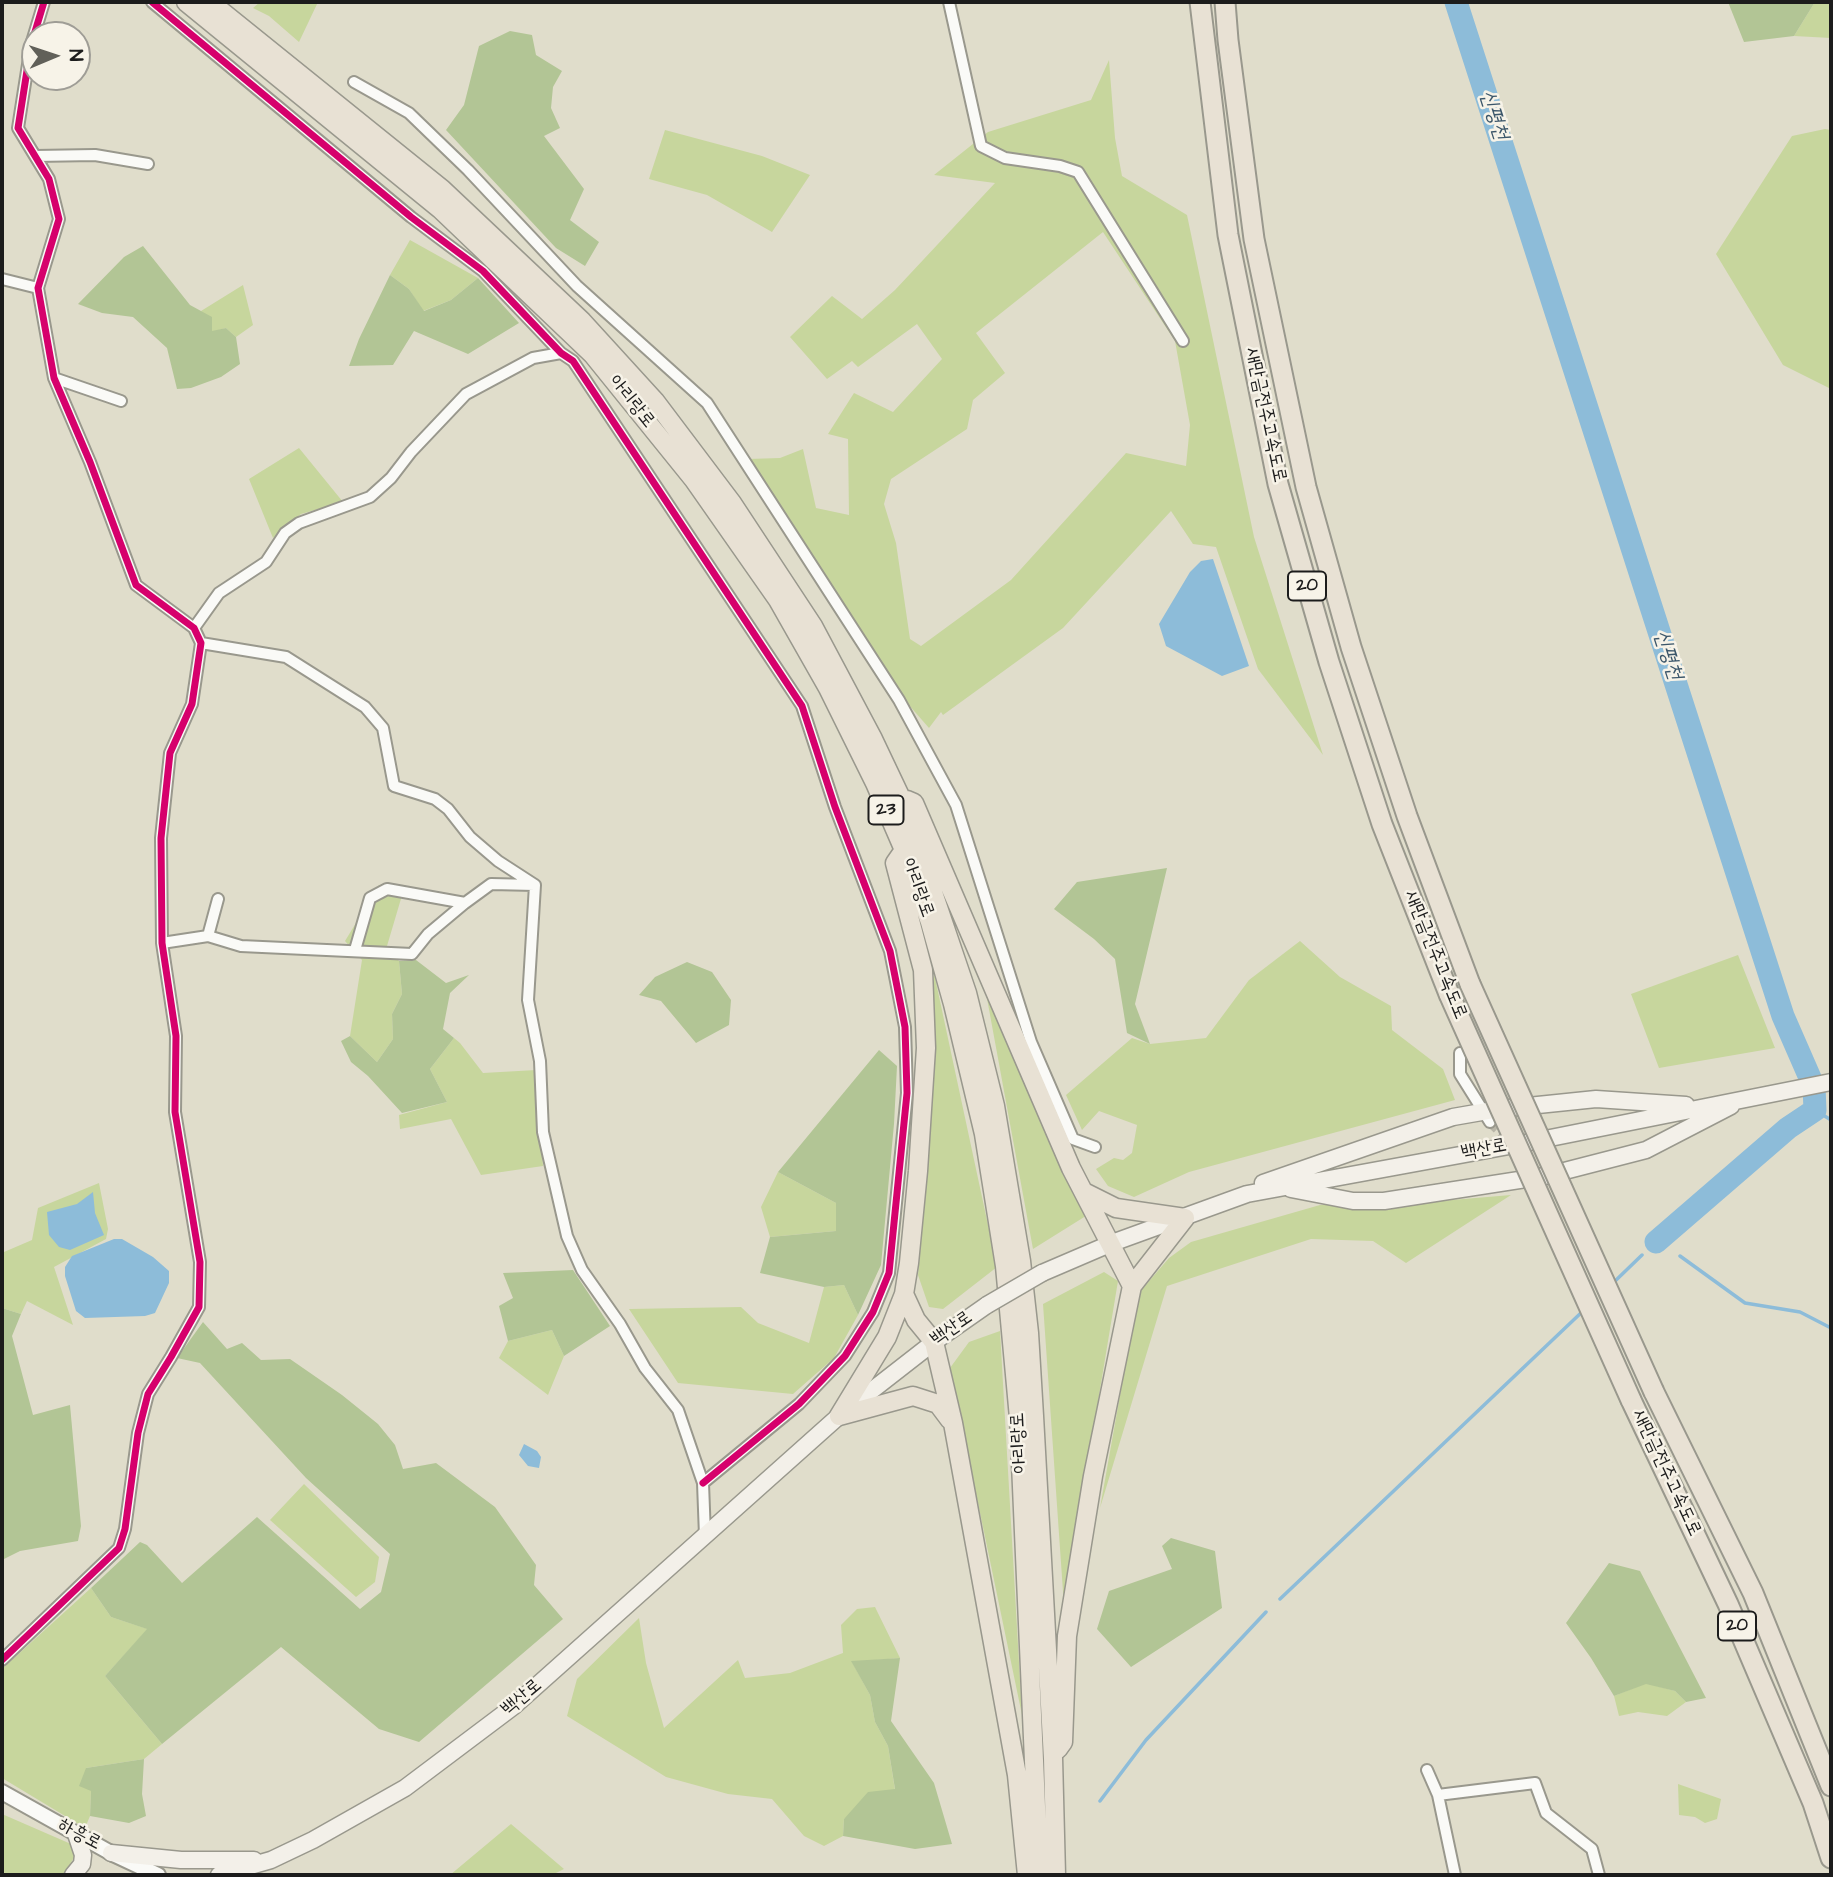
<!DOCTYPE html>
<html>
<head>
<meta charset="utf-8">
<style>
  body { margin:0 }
  #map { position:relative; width:1833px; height:1877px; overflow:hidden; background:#e0ddcb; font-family:"Architects Daughter",sans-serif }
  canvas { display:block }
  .frame { position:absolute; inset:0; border:4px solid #1c1c1c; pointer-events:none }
  .north { position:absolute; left:21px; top:21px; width:70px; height:70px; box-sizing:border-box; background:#f7f3e8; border:2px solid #9f9d96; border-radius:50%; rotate:88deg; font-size:19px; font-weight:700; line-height:28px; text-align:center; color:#1c1c1c }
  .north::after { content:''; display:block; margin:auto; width:24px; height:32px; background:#616059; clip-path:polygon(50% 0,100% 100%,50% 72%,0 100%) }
</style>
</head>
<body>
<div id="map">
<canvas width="1833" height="1877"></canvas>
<div class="frame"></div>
<div class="north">N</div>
</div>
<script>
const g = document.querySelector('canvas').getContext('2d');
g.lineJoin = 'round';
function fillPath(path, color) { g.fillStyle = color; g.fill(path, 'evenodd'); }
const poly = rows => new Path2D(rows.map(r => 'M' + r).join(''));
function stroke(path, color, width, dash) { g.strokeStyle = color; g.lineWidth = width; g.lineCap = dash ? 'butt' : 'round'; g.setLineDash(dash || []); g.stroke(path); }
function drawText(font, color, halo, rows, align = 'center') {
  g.font = font + ' "Architects Daughter","Poor Story",sans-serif'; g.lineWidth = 5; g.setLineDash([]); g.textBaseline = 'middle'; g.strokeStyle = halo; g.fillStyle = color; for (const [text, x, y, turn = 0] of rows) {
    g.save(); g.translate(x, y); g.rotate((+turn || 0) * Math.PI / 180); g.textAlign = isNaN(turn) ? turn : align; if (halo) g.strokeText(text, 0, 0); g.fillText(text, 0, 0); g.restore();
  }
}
fillPath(poly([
  [260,2,318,2,299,42,269,16,253,8],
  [1815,2,1831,2,1831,38,1794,36],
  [1109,60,1115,138,1122,176,1187,215,1254,537,1323,755,1258,669,1216,547,1193,544,1171,511,1063,628,943,715,941,712,929,728,901,696,748,459,780,458,803,449,816,508,849,515,848,439,828,434,854,393,893,412,942,359,917,324,858,367,852,361,827,379,790,337,832,296,862,319,895,290,995,183,934,175,988,132,1091,100],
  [1103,232,1175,341,1190,425,1186,466,1126,453,1011,580,921,646,910,639,896,543,884,504,891,479,967,429,973,400,1005,373,976,333],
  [1825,129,1831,130,1831,389,1783,365,1716,254,1792,136],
  [665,130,762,156,810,175,772,232,707,195,649,179],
  [410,240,478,278,451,300,423,311,409,289,390,275],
  [243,285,253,325,236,337,226,328,212,332,201,311],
  [299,448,343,502,301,514,273,538,249,479],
  [379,885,403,892,387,946,399,961,402,994,392,1014,393,1039,377,1062,350,1036,362,960,345,941],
  [1300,941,1340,977,1391,1006,1392,1030,1443,1069,1455,1100,1189,1172,1134,1197,1108,1186,1096,1169,1114,1158,1123,1160,1132,1153,1137,1125,1099,1111,1082,1130,1066,1095,1132,1038,1150,1044,1206,1038,1249,980],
  [1738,955,1775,1048,1659,1068,1631,994],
  [934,973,997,1267,943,1309,929,1307,918,1275,928,1159],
  [986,993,1089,1214,1033,1249],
  [454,1038,460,1043,483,1073,536,1070,543,1166,481,1175,451,1119,400,1129,399,1115,447,1102,430,1069],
  [778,1172,836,1203,836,1231,770,1237,761,1207],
  [99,1183,108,1229,106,1239,54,1267,73,1325,27,1301,21,1314,2,1308,2,1249,4,1252,32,1240,38,1208],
  [1511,1195,1406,1263,1373,1241,1311,1239,1167,1286,1100,1508,1138,1294,1169,1258,1191,1242,1320,1205,1440,1201],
  [1104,1272,1118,1281,1064,1606,1043,1304],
  [844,1285,858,1315,834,1358,793,1394,678,1383,629,1309,741,1307,758,1323,809,1343,824,1287],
  [552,1330,564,1356,548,1395,499,1358,508,1341],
  [1000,1331,1022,1715,950,1368,969,1342],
  [304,1484,379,1557,375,1582,356,1597,270,1520],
  [91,1588,111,1617,148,1629,105,1676,162,1744,144,1759,86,1768,91,1791,90,1816,85,1828,2,1778,2,1669],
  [875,1607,900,1658,852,1662,870,1695,875,1722,888,1746,895,1790,844,1819,843,1836,824,1846,804,1836,772,1799,728,1794,666,1777,567,1716,577,1679,639,1618,646,1663,664,1728,738,1660,745,1678,790,1673,843,1653,841,1625,857,1609],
  [1646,1683,1675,1691,1686,1702,1667,1716,1638,1712,1619,1716,1614,1696],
  [1678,1784,1721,1799,1717,1819,1705,1823,1695,1817,1679,1815],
  [2,1814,71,1844,75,1856,64,1874,2,1875],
  [511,1824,564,1869,552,1875,450,1875]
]), '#c7d69d');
fillPath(poly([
  [1728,2,1815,2,1794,36,1744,42],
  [510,31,532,35,536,55,562,71,553,87,551,108,560,128,544,136,584,189,570,220,599,242,585,266,556,248,446,130,464,105,479,46],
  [143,246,190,305,212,317,212,331,226,328,236,337,240,364,221,377,191,388,177,389,167,348,133,317,102,313,78,304,124,257],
  [390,275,409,289,424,311,451,300,478,278,519,323,468,354,414,331,393,365,349,366,359,339],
  [1167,868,1135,1004,1150,1044,1127,1033,1115,959,1094,939,1054,909,1077,882],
  [416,960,446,983,469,975,450,993,443,1029,454,1038,430,1069,447,1102,402,1113,368,1076,351,1062,341,1041,350,1036,377,1062,393,1039,392,1014,402,994,399,961],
  [687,962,712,972,731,1000,729,1025,696,1043,661,1001,639,995,655,977],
  [879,1050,897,1066,894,1124,881,1265,858,1315,844,1285,824,1287,760,1273,770,1237,836,1231,836,1203,778,1172],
  [573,1270,610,1326,564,1356,552,1330,508,1341,499,1306,513,1298,503,1273],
  [2,1308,21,1314,12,1336,33,1415,70,1405,81,1526,78,1541,20,1551,2,1560],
  [203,1322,227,1349,242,1343,261,1360,290,1359,342,1395,378,1424,395,1445,403,1469,436,1463,495,1507,536,1565,534,1585,563,1619,419,1742,379,1729,281,1647,162,1744,105,1676,147,1629,111,1617,91,1588,140,1542,147,1545,182,1583,257,1517,360,1609,381,1592,390,1554,306,1478,200,1363,177,1358],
  [1171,1538,1215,1551,1222,1608,1131,1667,1097,1629,1109,1591,1172,1569,1162,1546],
  [1609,1563,1640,1571,1706,1698,1686,1702,1675,1691,1646,1684,1614,1696,1591,1658,1566,1623],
  [900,1658,891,1721,934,1783,952,1844,915,1849,843,1836,844,1819,868,1792,895,1789,888,1746,875,1722,870,1695,851,1661],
  [144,1759,142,1794,146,1816,129,1823,90,1816,91,1791,79,1786,86,1768]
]), '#b2c595');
fillPath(poly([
  [1213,559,1249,666,1222,676,1166,646,1159,624,1190,572,1201,561],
  [93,1192,95,1213,104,1235,70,1250,59,1247,49,1235,47,1212,77,1204],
  [114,1239,122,1239,153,1257,169,1271,169,1283,155,1313,145,1316,85,1318,76,1311,65,1276,65,1267,72,1256],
  [524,1444,537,1451,541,1457,539,1468,528,1466,519,1455]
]), '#8dbcd9');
stroke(poly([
  [1815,1110,1831,1120],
  [1659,1239,1665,1244],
  [1680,1256,1745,1303,1800,1312,1831,1328],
  [1612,1284,1642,1255],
  [1280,1599,1583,1311],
  [1100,1801,1146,1740,1266,1612]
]), '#8dbcd9', 3.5);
stroke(poly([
  [1456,2,1783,1016,1814,1087,1815,1110,1788,1128,1656,1242]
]), '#8dbcd9', 23);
stroke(poly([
  [1490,1122,1510,1141]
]), '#b9b6a8', 10, [10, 5]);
const minor = poly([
  [152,2,411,217,483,271,561,353,573,361,802,706,835,807,890,951,905,1027,907,1093,889,1273,873,1312,845,1356,799,1404,703,1483],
  [949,2,981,146,1005,158,1060,166,1078,172,1183,341],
  [354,82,409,113,468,170,577,286,707,403,899,700,956,805,1031,1042,1073,1139,1095,1147],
  [35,156,95,155,148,164],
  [2,279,38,288],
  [54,378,121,401],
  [194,628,219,593,266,562,285,533,299,523,370,497,391,478,411,452,466,394,533,358,561,353],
  [201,643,286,657,365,707,383,728,394,786,435,799,448,809,470,837,498,861,535,885,528,1000,540,1061,543,1132,567,1236,582,1270,620,1324,645,1368,678,1410,703,1483,705,1536],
  [208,936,218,899],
  [162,943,208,936,241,946,412,954,428,934,465,903],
  [355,950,370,898,387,889,465,903,491,884,535,885],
  [1460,1053,1460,1074,1490,1122],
  [2,1660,119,1548,125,1529,138,1433,148,1394,171,1357,199,1307,200,1262,175,1112,176,1036,162,943,161,838,170,753,192,704,201,643,194,628,136,585,90,462,54,378,38,288,59,219,49,179,18,128,31,45,44,2],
  [1427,1770,1438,1795,1455,1875],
  [1438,1795,1535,1783,1546,1813,1592,1849,1599,1875]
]);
const tertiary = poly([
  [2,1792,111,1853,158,1875]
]);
const secondary = poly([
  [1263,1183,1453,1117,1499,1109,1596,1099,1686,1105],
  [1291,1189,1353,1201,1384,1201,1545,1176,1646,1150,1731,1106],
  [1042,1273,1112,1243,1247,1194,1520,1144,1831,1082],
  [111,1853,181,1860,254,1860],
  [73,1875,82,1864,83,1855,76,1834],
  [219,1875,271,1860,313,1840,405,1788,514,1706,839,1416,934,1342,987,1305]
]);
const trunk = poly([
  [186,2,440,209,593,355,694,480,778,600,828,688,875,783,904,850,930,922,953,1004,984,1134,1005,1266,1019,1418,1039,1875],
  [210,2,442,189,582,321,655,401,732,503,813,626,873,739,901,798,967,993,995,1106,1021,1261,1029,1333,1034,1416,1053,1758,1056,1875],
  [907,800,914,803,1071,1168,1132,1286,1093,1476,1067,1636,1063,1742,1058,1749],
  [904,850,895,863,923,970,926,1048,918,1171,909,1263,904,1294,916,1320,934,1342,953,1423,1017,1775,1027,1875],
  [1084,1192,1116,1208,1185,1218,1132,1286],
  [839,1416,887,1337,904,1294],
  [839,1416,913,1396,938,1404,950,1420]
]);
const motorway = poly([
  [1200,2,1228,235,1278,484,1329,662,1382,824,1449,994],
  [1225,2,1228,40,1254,239,1306,487,1351,647,1407,816,1470,984],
  [1654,1392,1753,1593,1831,1786],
  [1631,1400,1728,1604,1813,1803,1831,1858]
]);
stroke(minor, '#99988d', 14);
stroke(tertiary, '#99988d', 18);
stroke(secondary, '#99988d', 19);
stroke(trunk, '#99988d', 21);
stroke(motorway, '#99988d', 23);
stroke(minor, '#fafaf7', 10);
stroke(tertiary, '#fafaf7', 14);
stroke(secondary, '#f3f0e9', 16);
stroke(trunk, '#e8e1d4', 18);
stroke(motorway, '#e8e1d4', 19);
const secondaryBridge = poly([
  [987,1305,1042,1273]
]);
const motorwayBridge = poly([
  [1470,984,1654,1392],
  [1449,994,1631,1400]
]);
stroke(secondaryBridge, '#99988d', 19, []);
stroke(motorwayBridge, '#99988d', 23, []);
stroke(secondaryBridge, '#f3f0e9', 16);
stroke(motorwayBridge, '#e8e1d4', 19);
stroke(poly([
  [152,2,411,217,483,271,561,353,573,361,802,706,835,807,890,951,905,1027,907,1093,889,1273,873,1312,845,1356,799,1404,703,1483],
  [2,1660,119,1548,125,1529,138,1433,148,1394,171,1357,199,1307,200,1262,175,1112,176,1036,162,943,161,838,170,753,192,704,201,643,194,628,136,585,90,462,54,378,38,288,59,219,49,179,18,128,31,45,44,2]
]), '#d6006c', 7);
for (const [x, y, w] of [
  [1307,586,38],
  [886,810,35],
  [1737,1626,38]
]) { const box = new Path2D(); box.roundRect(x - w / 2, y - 14.5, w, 29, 5); g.fillStyle = '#f7f3e8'; g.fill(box); stroke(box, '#1c1c1c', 2); }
drawText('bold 18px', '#1c1c1c', null, [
  ["20",1307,586],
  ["23",886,810],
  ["20",1737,1626]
]);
drawText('19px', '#1c1c1c', '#f7f3e8', [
  ["아리랑로",631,402,51],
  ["새만금전주고속도로",1265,415,78],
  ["아리랑로",917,888,70],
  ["새만금전주고속도로",1435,955,68],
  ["백산로",1484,1150,-10],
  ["백산로",952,1329,-35],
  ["아리랑로",1020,1443,-93],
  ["새만금전주고속도로",1666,1473,65],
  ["백산로",522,1698,-40],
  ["하흥로",79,1835,28]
]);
drawText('italic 21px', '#3b566a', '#f7f3e8', [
  ["신평천",1493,115,72],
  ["신평천",1667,655,72]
]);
</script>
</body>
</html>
